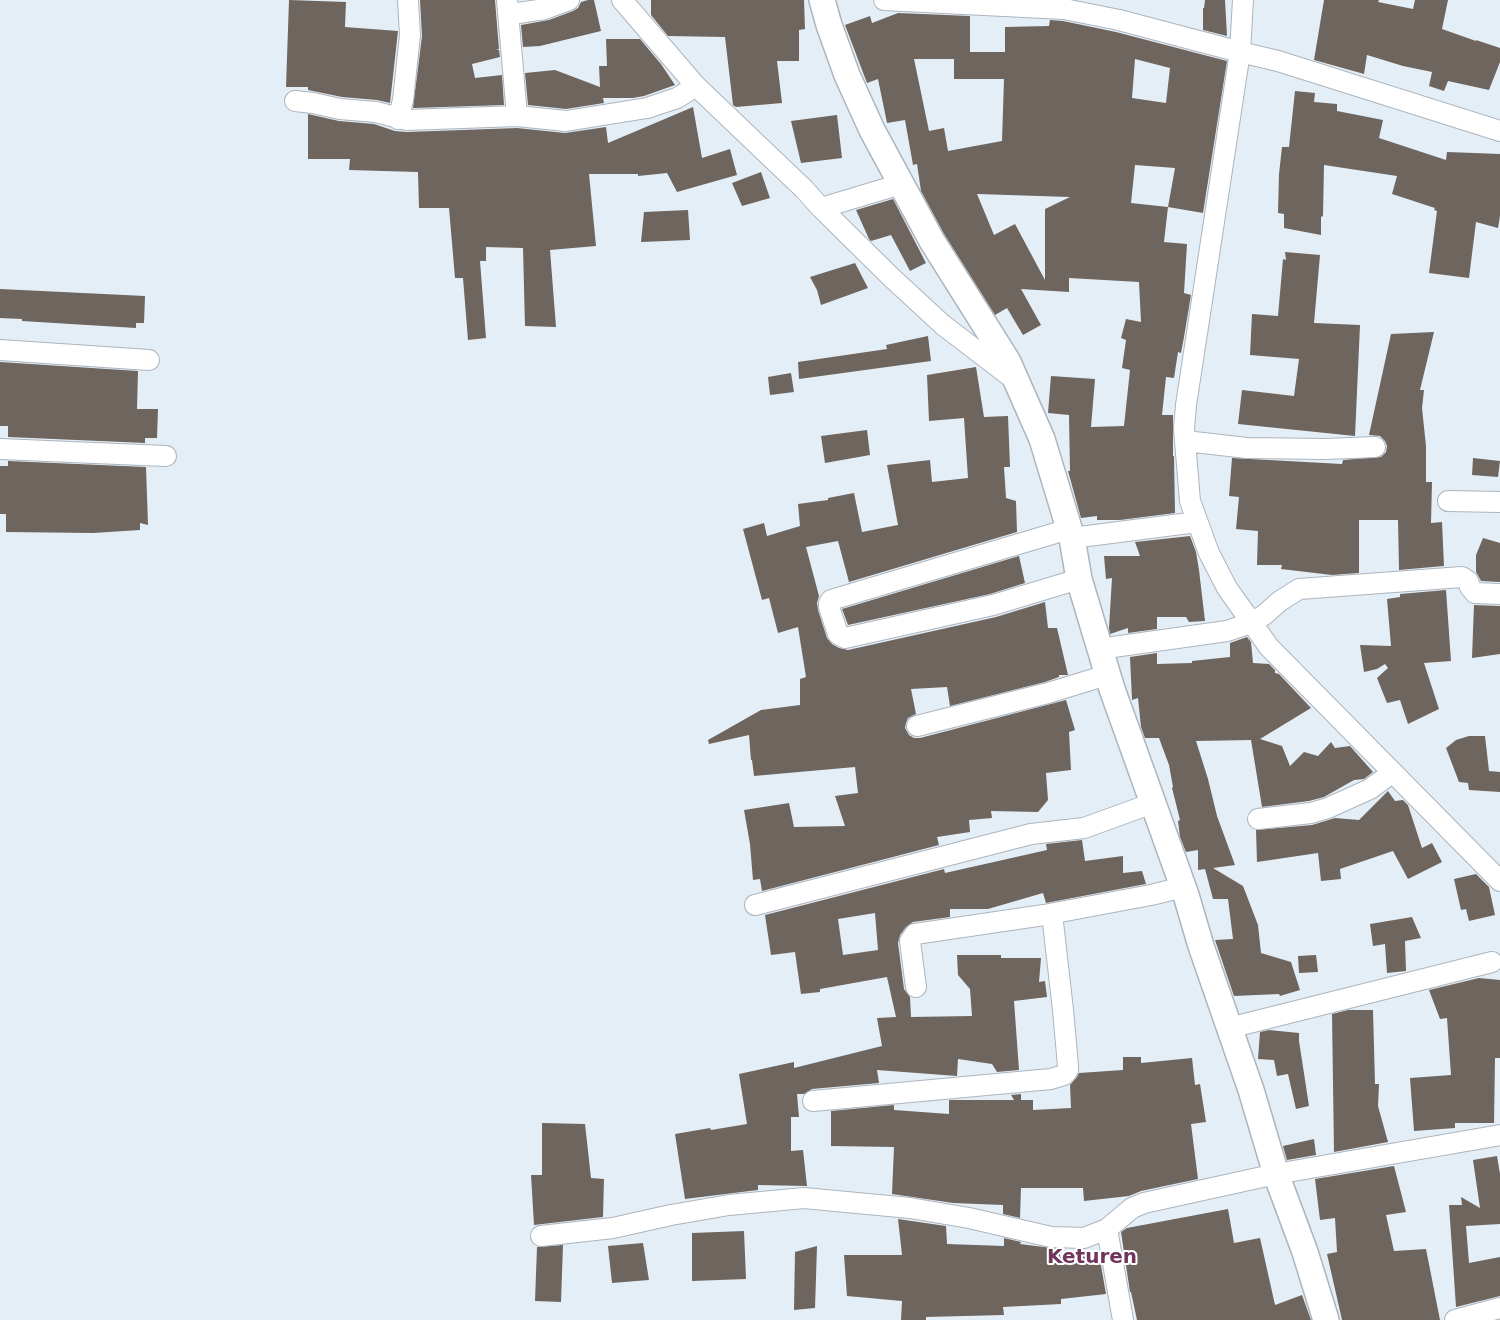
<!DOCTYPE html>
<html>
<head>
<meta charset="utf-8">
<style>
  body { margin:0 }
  canvas { display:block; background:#e4eef7 }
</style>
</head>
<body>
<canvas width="1500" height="1320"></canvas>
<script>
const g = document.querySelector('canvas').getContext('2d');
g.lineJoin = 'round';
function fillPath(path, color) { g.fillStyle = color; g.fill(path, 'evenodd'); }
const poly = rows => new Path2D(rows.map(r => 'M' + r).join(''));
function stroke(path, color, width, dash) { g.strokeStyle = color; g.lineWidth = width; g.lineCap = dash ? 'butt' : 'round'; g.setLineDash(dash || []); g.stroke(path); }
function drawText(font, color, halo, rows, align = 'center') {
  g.font = font + ' "DejaVu Sans",sans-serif'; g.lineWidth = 4; g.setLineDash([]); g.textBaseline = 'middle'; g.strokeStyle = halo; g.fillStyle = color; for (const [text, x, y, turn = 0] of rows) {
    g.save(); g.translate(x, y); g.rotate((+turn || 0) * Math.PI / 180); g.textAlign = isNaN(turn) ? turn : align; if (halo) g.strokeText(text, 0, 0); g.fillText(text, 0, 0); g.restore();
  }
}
fillPath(poly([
  [289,0,346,2,345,27,398,31,390,103,377,100,342,97,308,90,308,87,286,87],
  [420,0,495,0,499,49,496,49,499,50,500,57,472,64,475,78,502,75,504,105,413,108,422,36],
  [588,0,594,0,601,31,540,46,523,47,521,25,549,20,573,11,578,8,581,2],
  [651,0,804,0,805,29,799,30,799,61,777,61,782,103,736,107,733,105,725,37,668,36,651,15],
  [1205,0,1225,0,1227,36,1203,30,1203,8,1204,8],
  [1324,0,1379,0,1378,2,1413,9,1415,0,1448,0,1442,29,1476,41,1476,40,1500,48,1500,62,1489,90,1448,81,1444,91,1429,86,1432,72,1403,66,1367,55,1364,74,1314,60],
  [898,13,970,16,970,52,1005,52,1005,27,1049,26,1050,20,1063,21,1116,32,1227,61,1203,213,1168,207,1164,242,1187,244,1184,293,1191,295,1184,337,1181,353,1178,352,1174,378,1166,377,1162,415,1173,415,1173,456,1174,456,1175,513,1120,520,1097,520,1097,516,1081,518,1068,471,1070,471,1069,415,1048,413,1051,376,1095,379,1091,427,1124,426,1130,370,1122,368,1126,340,1121,338,1126,319,1141,322,1139,282,1069,278,1069,292,1021,289,1041,325,1023,335,1007,308,995,315,944,234,921,191,917,164,913,165,905,120,887,123,878,79,867,83,845,25,870,16,872,23],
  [914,59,954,59,954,79,1004,79,1002,141,948,151,944,128,929,131],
  [1135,59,1170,68,1166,103,1132,98],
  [1135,165,1175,168,1168,207,1131,203],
  [977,194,1070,197,1045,209,1045,280,1015,224,994,235],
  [606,39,640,39,661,64,675,85,644,96,633,98,603,98,604,103,566,109,528,105,525,73,555,70,600,87,599,66,607,66],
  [1295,91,1315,93,1314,102,1337,104,1337,111,1383,120,1379,138,1446,160,1447,152,1500,154,1500,216,1498,228,1476,222,1469,278,1429,273,1437,211,1434,210,1435,208,1392,194,1397,176,1324,165,1323,216,1321,217,1321,235,1284,228,1284,214,1278,213,1279,174,1282,147,1289,147],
  [693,107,702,158,730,149,737,175,677,192,667,173,638,176,638,174,589,174,596,246,550,250,556,327,525,326,523,248,486,247,486,261,480,261,486,338,468,340,463,278,455,278,449,208,419,208,418,172,349,170,350,159,308,159,308,114,339,121,374,124,395,131,407,132,517,128,565,133,606,127,608,143],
  [837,115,842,158,801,163,791,121],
  [761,172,770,198,742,206,732,183],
  [893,199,926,263,910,271,891,235,871,241,869,239,856,210],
  [688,210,690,240,641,242,644,212],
  [1285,252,1320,255,1314,323,1360,325,1355,436,1238,424,1242,390,1294,396,1299,359,1250,355,1252,314,1278,316,1283,259,1286,260],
  [855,263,868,288,821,305,817,290,810,277],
  [0,289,145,296,144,323,136,323,136,328,22,321,22,319,0,318],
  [1434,332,1420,390,1424,390,1422,408,1426,446,1426,482,1432,482,1431,523,1442,522,1444,566,1399,570,1398,520,1359,520,1359,573,1332,575,1281,569,1282,565,1257,565,1258,531,1236,529,1239,497,1229,496,1232,458,1342,464,1343,460,1381,457,1386,452,1387,446,1385,441,1380,436,1369,435,1391,334],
  [928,336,931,361,799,379,798,362,887,349,886,345],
  [0,362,138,371,137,409,158,409,157,438,145,438,145,443,8,437,8,426,0,426],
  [976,367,984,417,1008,416,1010,467,1004,467,1006,498,1016,501,1017,532,849,582,838,541,806,547,819,596,817,603,818,610,827,638,832,644,839,648,848,650,996,617,1045,602,1048,628,1057,628,1068,675,1059,675,1059,677,1045,682,950,706,947,687,911,689,916,714,908,718,906,723,905,728,909,735,914,738,920,738,1066,700,1075,730,1069,732,1071,770,1046,773,1048,800,1038,812,991,811,992,818,969,820,970,832,937,837,939,845,762,891,760,879,753,880,750,844,744,810,789,803,794,827,845,826,835,796,858,793,855,767,754,776,752,760,751,760,749,735,709,744,708,740,761,710,800,705,800,679,806,677,798,627,778,633,769,598,762,600,743,529,764,523,767,536,800,526,798,504,828,500,828,498,854,493,862,532,898,525,887,465,930,460,932,482,968,478,964,418,929,421,927,375],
  [791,373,794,392,770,395,768,377],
  [867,430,870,455,825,463,821,436],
  [1473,458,1500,461,1498,477,1472,475],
  [8,461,146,467,148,525,140,523,140,530,93,533,6,532,6,514,0,514,0,466,8,466],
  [1190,536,1196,552,1199,570,1205,621,1189,622,1186,617,1157,617,1157,629,1128,633,1128,628,1110,634,1109,628,1112,578,1106,579,1104,556,1140,556,1135,542],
  [1483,538,1500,543,1500,582,1481,581,1476,572,1476,555],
  [1019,556,1025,583,990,594,848,625,842,609],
  [1446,590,1451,661,1424,663,1439,709,1408,724,1400,700,1387,703,1377,678,1388,668,1385,664,1377,669,1364,672,1360,645,1391,646,1387,599,1400,597,1400,594],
  [1474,605,1500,606,1500,654,1472,658],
  [1247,637,1251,642,1253,663,1269,664,1275,670,1275,673,1279,674,1311,708,1260,739,1282,746,1290,766,1304,752,1318,756,1331,742,1335,748,1350,746,1373,772,1364,779,1354,780,1324,797,1309,801,1262,807,1251,740,1196,741,1208,779,1217,816,1235,865,1213,868,1243,886,1258,925,1261,953,1291,962,1300,990,1280,996,1279,994,1234,996,1215,940,1233,939,1228,899,1213,899,1205,869,1198,870,1198,850,1186,852,1180,837,1178,821,1180,820,1172,788,1173,787,1169,765,1159,738,1145,738,1141,727,1138,698,1132,700,1130,657,1157,653,1157,664,1192,663,1192,661,1230,657,1230,643],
  [1469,736,1485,736,1489,771,1500,772,1500,792,1469,790,1468,783,1459,782,1446,748,1456,740],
  [1388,791,1395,801,1403,800,1408,805,1422,848,1432,843,1442,862,1408,879,1393,851,1340,869,1341,879,1321,881,1318,853,1257,862,1256,830,1312,825,1335,818,1359,820],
  [1082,840,1085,861,1123,856,1123,873,1142,871,1146,884,1046,903,1043,893,988,909,950,909,950,917,913,922,906,927,900,935,898,943,904,989,910,997,911,1017,972,1016,970,989,958,975,957,955,1001,955,1001,958,1041,958,1039,982,1045,981,1047,997,1014,1001,1019,1070,997,1072,992,1064,958,1059,957,1076,877,1070,879,1083,812,1089,804,1094,797,1094,799,1117,791,1117,791,1151,803,1150,807,1186,758,1185,758,1190,685,1199,675,1134,710,1128,711,1130,747,1124,739,1074,794,1062,794,1068,882,1046,877,1018,896,1017,887,977,820,989,820,992,801,994,795,952,771,955,765,915,944,869,945,873,1047,850,1046,844],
  [875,913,878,950,843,955,838,919],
  [1476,874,1489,887,1495,915,1469,921,1466,909,1461,910,1454,879],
  [1412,917,1421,938,1405,941,1406,971,1387,973,1385,944,1373,946,1370,924],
  [1316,955,1318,972,1299,973,1298,956],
  [1479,978,1500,980,1500,1058,1495,1058,1494,1123,1455,1123,1455,1128,1414,1131,1410,1078,1451,1075,1447,1018,1440,1019,1429,990],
  [1348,1010,1373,1010,1375,1084,1379,1084,1378,1106,1388,1142,1334,1152,1332,1014],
  [1269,1030,1299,1033,1299,1041,1309,1106,1296,1109,1288,1074,1277,1076,1274,1060,1258,1059,1260,1032],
  [1123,1057,1141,1057,1141,1063,1192,1058,1195,1085,1200,1084,1206,1122,1191,1124,1198,1179,1141,1191,1129,1196,1084,1201,1083,1188,1021,1188,1020,1218,1003,1214,1003,1205,953,1203,892,1194,894,1147,831,1146,831,1111,894,1105,894,1110,949,1114,949,1100,1014,1100,1011,1095,1021,1094,1021,1100,1033,1100,1033,1110,1071,1108,1070,1085,1077,1077,1079,1073,1123,1070],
  [542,1123,585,1124,591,1178,604,1179,603,1217,534,1225,531,1175,542,1175],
  [1314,1139,1316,1155,1287,1160,1283,1146],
  [1497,1156,1500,1174,1500,1224,1466,1226,1469,1263,1500,1257,1500,1296,1456,1307,1449,1205,1462,1205,1461,1197,1480,1208,1473,1160],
  [1394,1166,1406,1212,1386,1215,1394,1251,1426,1249,1440,1320,1342,1320,1327,1254,1337,1252,1335,1218,1320,1220,1315,1179],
  [1228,1209,1234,1243,1260,1238,1275,1305,1302,1295,1311,1320,1137,1320,1131,1292,1130,1292,1121,1232,1127,1228],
  [898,1219,946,1226,947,1244,1004,1246,1004,1238,1021,1242,1020,1244,1060,1249,1060,1257,1099,1254,1106,1294,1061,1299,1061,1304,1003,1307,1004,1315,926,1317,926,1320,901,1320,902,1301,847,1296,844,1255,902,1255],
  [744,1231,746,1279,692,1281,692,1233],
  [643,1243,649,1280,612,1283,608,1246],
  [563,1245,561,1302,535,1301,537,1247],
  [817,1246,815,1308,794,1310,795,1252]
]), '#6e655e');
const minor = poly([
  [507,0,508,12,518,13,545,9,569,0],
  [622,0,696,86,804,189,821,208,901,184],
  [884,0,1064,9,1119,20,1240,52,1278,61,1500,131],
  [1243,0,1240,52,1186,405,1184,429,1190,501,1209,553,1227,588,1269,647,1500,881],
  [508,12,517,116],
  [295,101,313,103,340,109,376,112,407,120,517,116,566,121,647,108,677,98,696,86],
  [398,119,403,100,410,35,408,0],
  [821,208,891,277,943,325,1015,380],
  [0,350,149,360],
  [1185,441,1247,448,1326,449,1375,447],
  [0,449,166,456],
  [1448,501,1500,502],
  [1069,529,831,600,829,603,829,607,838,634,845,638,993,605,1079,579],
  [1072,538,1197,522],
  [1099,649,1227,631,1251,623,1264,615,1280,601,1299,589,1462,577,1468,581,1470,587,1475,593,1500,594],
  [917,726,1048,693,1107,675],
  [1258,819,1311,813,1328,808,1370,789,1392,773],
  [755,905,1031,834,1084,828,1153,803],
  [916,987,910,941,915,934,1044,915,1151,895,1183,887],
  [1229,1028,1492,962],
  [813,1101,1051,1079,1064,1075,1068,1070,1068,1066,1063,1010,1052,914],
  [1107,1229,1123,1320],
  [541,1236,613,1228,671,1215,729,1205,804,1198,910,1208,969,1218,1051,1237,1084,1238,1107,1229,1132,1208,1144,1203,1276,1174,1500,1135],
  [1455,1320,1500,1308]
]);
const tertiary = poly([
  [822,0,829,25,847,75,872,130,932,241,1008,362,1042,439,1072,538,1079,579,1112,689,1186,895,1201,946,1251,1090,1276,1174,1305,1252,1326,1320]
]);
stroke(minor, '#acb5be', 22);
stroke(tertiary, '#acb5be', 28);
stroke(minor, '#fff', 20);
stroke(tertiary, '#fff', 25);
drawText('bold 20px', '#71355d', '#fff', [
  ["Keturen",1092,1258]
]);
</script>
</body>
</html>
